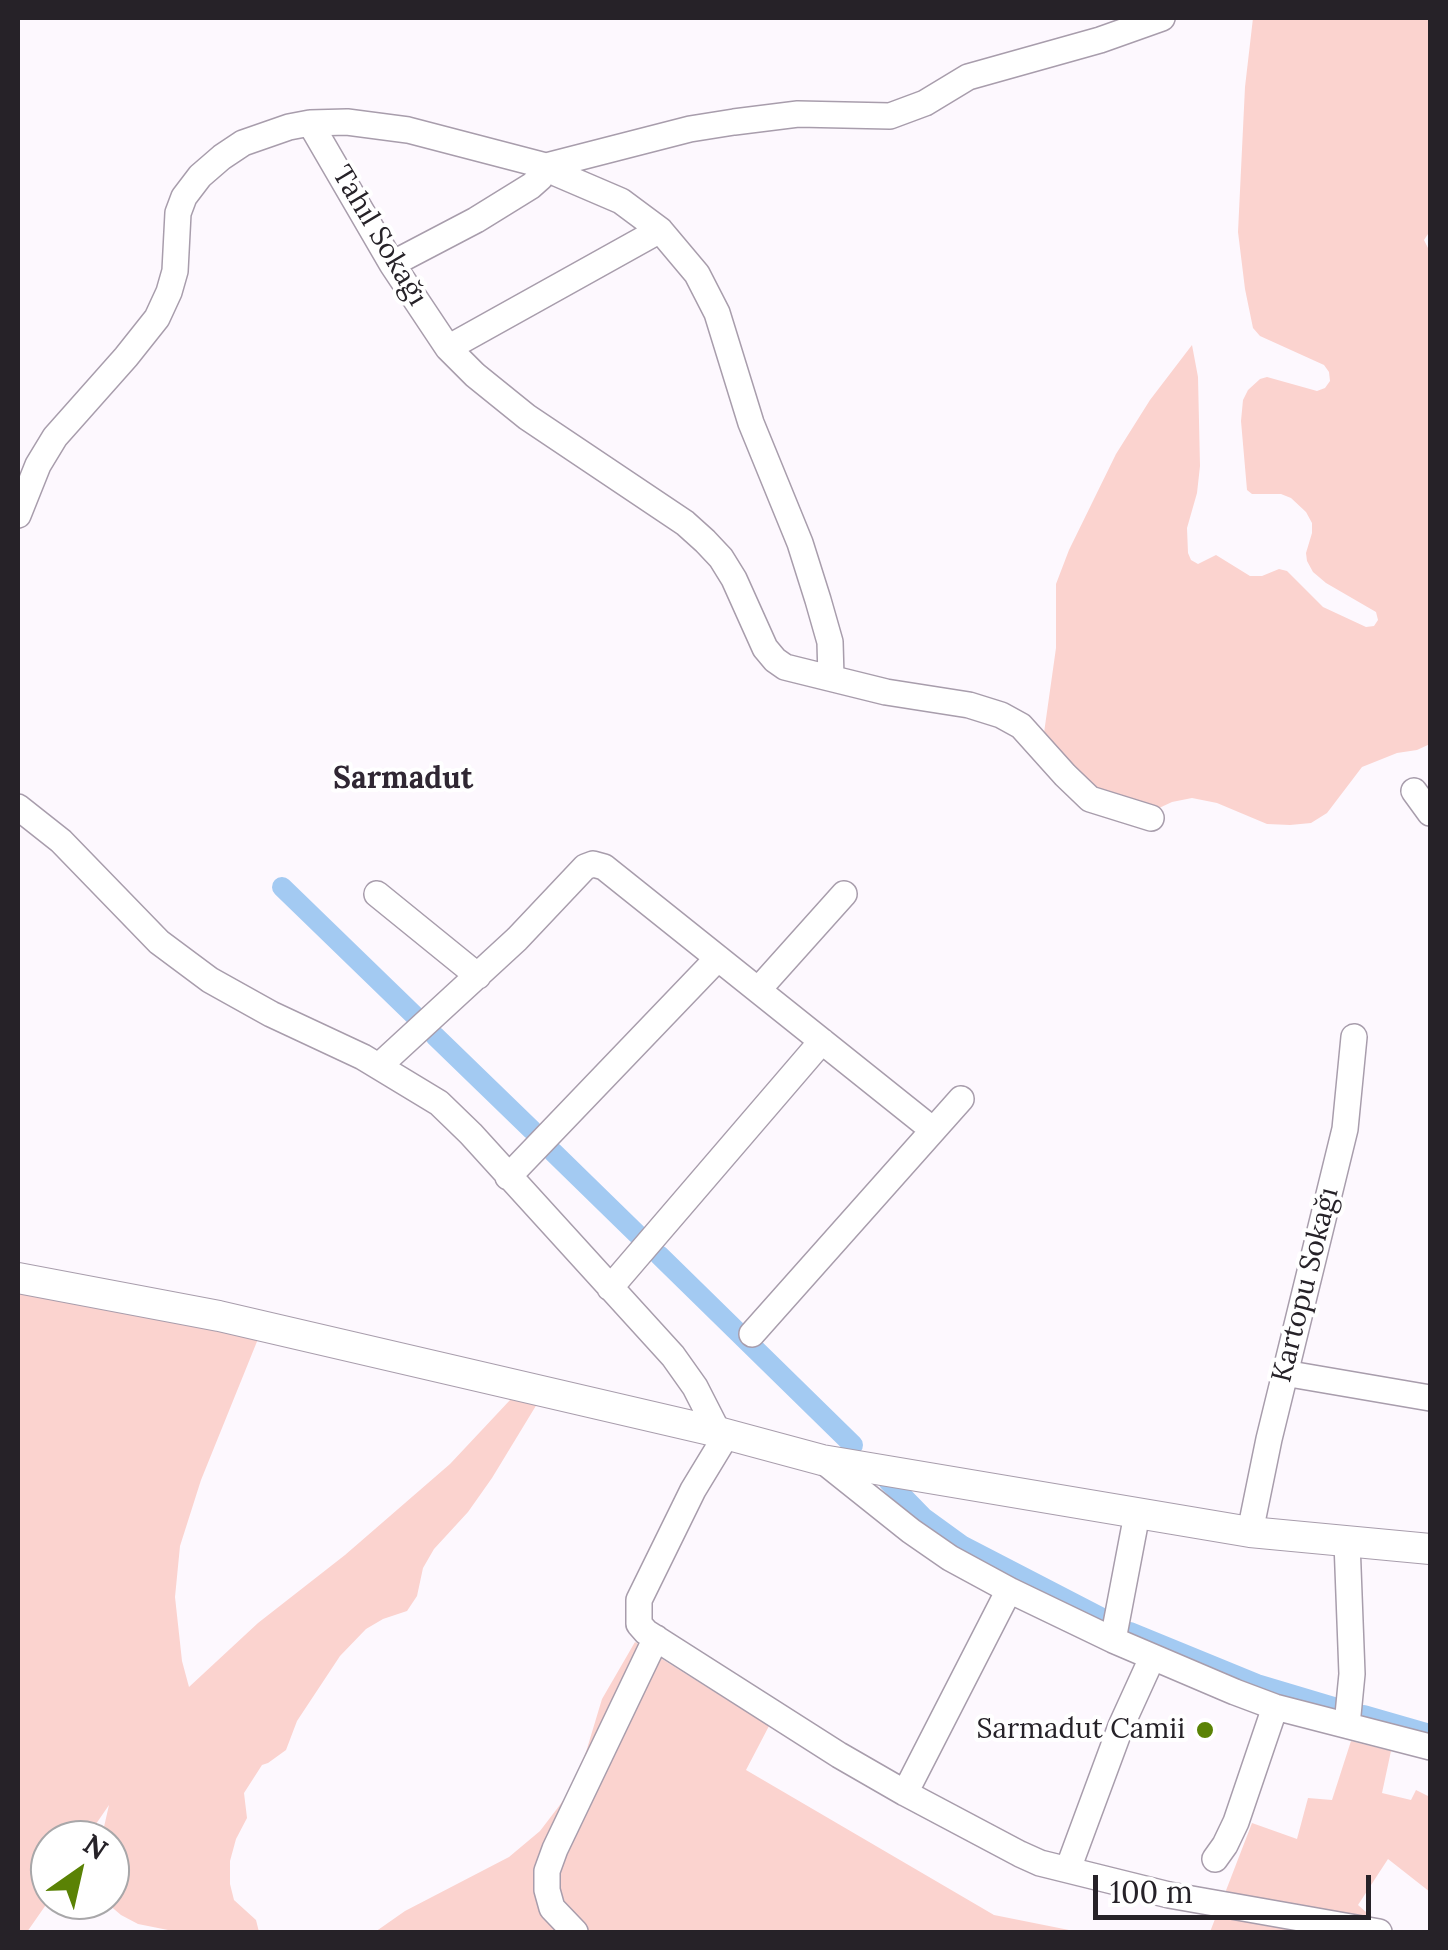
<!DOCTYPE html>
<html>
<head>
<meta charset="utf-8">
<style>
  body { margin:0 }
  #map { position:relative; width:1448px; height:1950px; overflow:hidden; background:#fdf8fe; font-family:Lora,serif }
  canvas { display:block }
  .frame { position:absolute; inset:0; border:20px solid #262228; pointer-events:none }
  .north { position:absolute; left:30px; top:1820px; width:100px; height:100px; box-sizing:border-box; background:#fff; border:2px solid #a8a7a9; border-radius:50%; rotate:34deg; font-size:28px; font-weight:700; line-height:40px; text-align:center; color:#262228 }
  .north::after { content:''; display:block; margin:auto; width:35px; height:45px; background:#5a8205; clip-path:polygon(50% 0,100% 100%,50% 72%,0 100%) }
  .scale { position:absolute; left:1093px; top:1875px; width:278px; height:45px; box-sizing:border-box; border:5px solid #262228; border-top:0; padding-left:12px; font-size:30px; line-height:35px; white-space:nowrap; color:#262228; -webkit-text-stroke:8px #fff; paint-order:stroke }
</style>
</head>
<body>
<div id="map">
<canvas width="1448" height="1950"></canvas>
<div class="frame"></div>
<div class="north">N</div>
<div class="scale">100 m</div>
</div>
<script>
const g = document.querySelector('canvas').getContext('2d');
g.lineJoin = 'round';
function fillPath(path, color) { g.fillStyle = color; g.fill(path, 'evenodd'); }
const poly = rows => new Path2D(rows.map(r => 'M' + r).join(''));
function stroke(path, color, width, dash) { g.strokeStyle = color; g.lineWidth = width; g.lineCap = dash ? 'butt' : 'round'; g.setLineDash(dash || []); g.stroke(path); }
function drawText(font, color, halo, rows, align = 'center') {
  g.font = font + ' Lora,serif'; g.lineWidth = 8; g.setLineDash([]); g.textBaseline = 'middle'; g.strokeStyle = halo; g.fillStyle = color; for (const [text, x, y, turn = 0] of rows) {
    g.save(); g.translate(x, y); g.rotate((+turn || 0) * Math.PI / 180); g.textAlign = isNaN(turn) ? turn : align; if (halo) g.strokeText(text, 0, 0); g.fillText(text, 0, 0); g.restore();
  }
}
fillPath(poly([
  [1253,18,1430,18,1430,231,1424,240,1430,252,1430,744,1417,750,1397,753,1362,767,1327,813,1311,823,1290,825,1267,824,1217,803,1192,798,1172,802,1157,809,1100,796,1043,740,1056,648,1056,584,1069,550,1116,454,1150,400,1192,345,1198,377,1200,466,1197,493,1187,528,1188,553,1191,560,1198,564,1216,555,1250,576,1262,576,1279,569,1287,571,1323,607,1366,627,1374,626,1378,620,1376,612,1326,583,1313,572,1307,561,1306,553,1312,533,1312,523,1306,512,1291,498,1281,494,1252,494,1247,490,1241,421,1243,400,1248,390,1260,379,1267,377,1317,391,1325,388,1330,381,1329,372,1324,365,1260,336,1253,328,1245,289,1238,232,1245,87],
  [18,1293,258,1339,201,1480,180,1546,175,1597,182,1661,189,1687,258,1623,345,1555,450,1464,511,1399,537,1404,492,1478,468,1512,434,1549,423,1568,417,1596,407,1611,383,1619,366,1629,340,1656,297,1721,286,1750,268,1763,262,1765,244,1793,247,1818,236,1839,230,1861,230,1884,234,1900,256,1920,259,1932,178,1932,138,1924,121,1915,108,1904,106,1900,110,1900,110,1840,101,1840,109,1805,85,1840,50,1840,50,1899,27,1932,18,1932],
  [635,1642,769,1726,746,1770,994,1915,1079,1932,375,1932,405,1911,509,1857,540,1831,569,1793,586,1752,602,1699],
  [1351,1741,1391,1751,1382,1793,1411,1800,1416,1790,1430,1797,1430,1892,1388,1859,1358,1905,1389,1932,1210,1932,1252,1823,1297,1839,1308,1798,1332,1800]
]), '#fbd3cf');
stroke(poly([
  [282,887,414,1015],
  [435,1036,532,1130],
  [553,1152,637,1234],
  [659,1255,853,1445],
  [888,1481,923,1517,963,1546,1102,1618],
  [1130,1632,1257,1684,1334,1707],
  [1364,1715,1430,1734]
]), '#a3caf2', 20);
const minor = poly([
  [392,264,476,220,531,186,540,178,546,166,558,174,621,201,660,230,697,274,717,313,751,423,800,543,818,600,830,642,831,677],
  [448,348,660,230],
  [18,515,38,465,55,437,126,357,157,318,169,292,175,271,178,213,184,197,200,176,222,157,243,143,289,127,310,123],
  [1414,791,1430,813],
  [18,807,61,841,159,942,210,980,271,1014,363,1057,439,1103,471,1134,673,1356,695,1387,718,1432],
  [1151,818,1090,799,1065,775,1021,726,1001,715,969,705,886,692,797,670,785,667,775,660,765,648,734,579,721,558,705,541,685,523,527,417,475,375,448,348,392,264,310,123,347,122,408,130,546,166,690,129,734,122,798,114,890,116,925,103,968,77,1100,40,1162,18],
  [377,894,478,976],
  [758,990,844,894],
  [379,1066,517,939,585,867,593,864,604,867,933,1130],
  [508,1177,718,958],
  [610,1288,822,1041],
  [752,1334,961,1099],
  [1284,1373,1430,1398],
  [727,1434,693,1490,639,1600,639,1624,646,1632,839,1755,905,1793,1020,1854,1040,1863,1169,1895,1379,1932],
  [822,1460,911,1531,950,1558,1009,1590,1113,1640,1235,1692,1275,1707,1430,1747],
  [1250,1532,1269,1439,1345,1129,1354,1037],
  [1347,1542,1352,1674,1347,1725],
  [1113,1640,1137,1514],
  [905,1793,1009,1590],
  [1215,1859,1225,1845,1236,1822,1275,1707],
  [1068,1869,1121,1726,1152,1658],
  [575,1932,552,1908,547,1890,547,1871,555,1849,656,1638]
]);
const major = poly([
  [18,1278,219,1316,718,1432,822,1460,1250,1532,1430,1549]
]);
stroke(minor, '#a89dac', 28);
stroke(major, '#a89dac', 32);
stroke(minor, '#fff', 25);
stroke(major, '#fff', 30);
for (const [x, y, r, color] of [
  [1205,1730,10,"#5a8205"]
]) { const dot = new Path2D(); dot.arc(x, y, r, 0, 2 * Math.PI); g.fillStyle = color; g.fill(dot); stroke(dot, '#fff', 4); }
drawText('28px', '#262228', '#fff', [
  ["Tahıl Sokağı",379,236,59],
  ["Kartopu Sokağı",1306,1285,-76]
]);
drawText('28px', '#262228', '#fff', [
  ["Sarmadut Camii",1185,1730]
], 'right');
drawText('bold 30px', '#302733', '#fff', [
  ["Sarmadut",403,779]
]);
</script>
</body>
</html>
